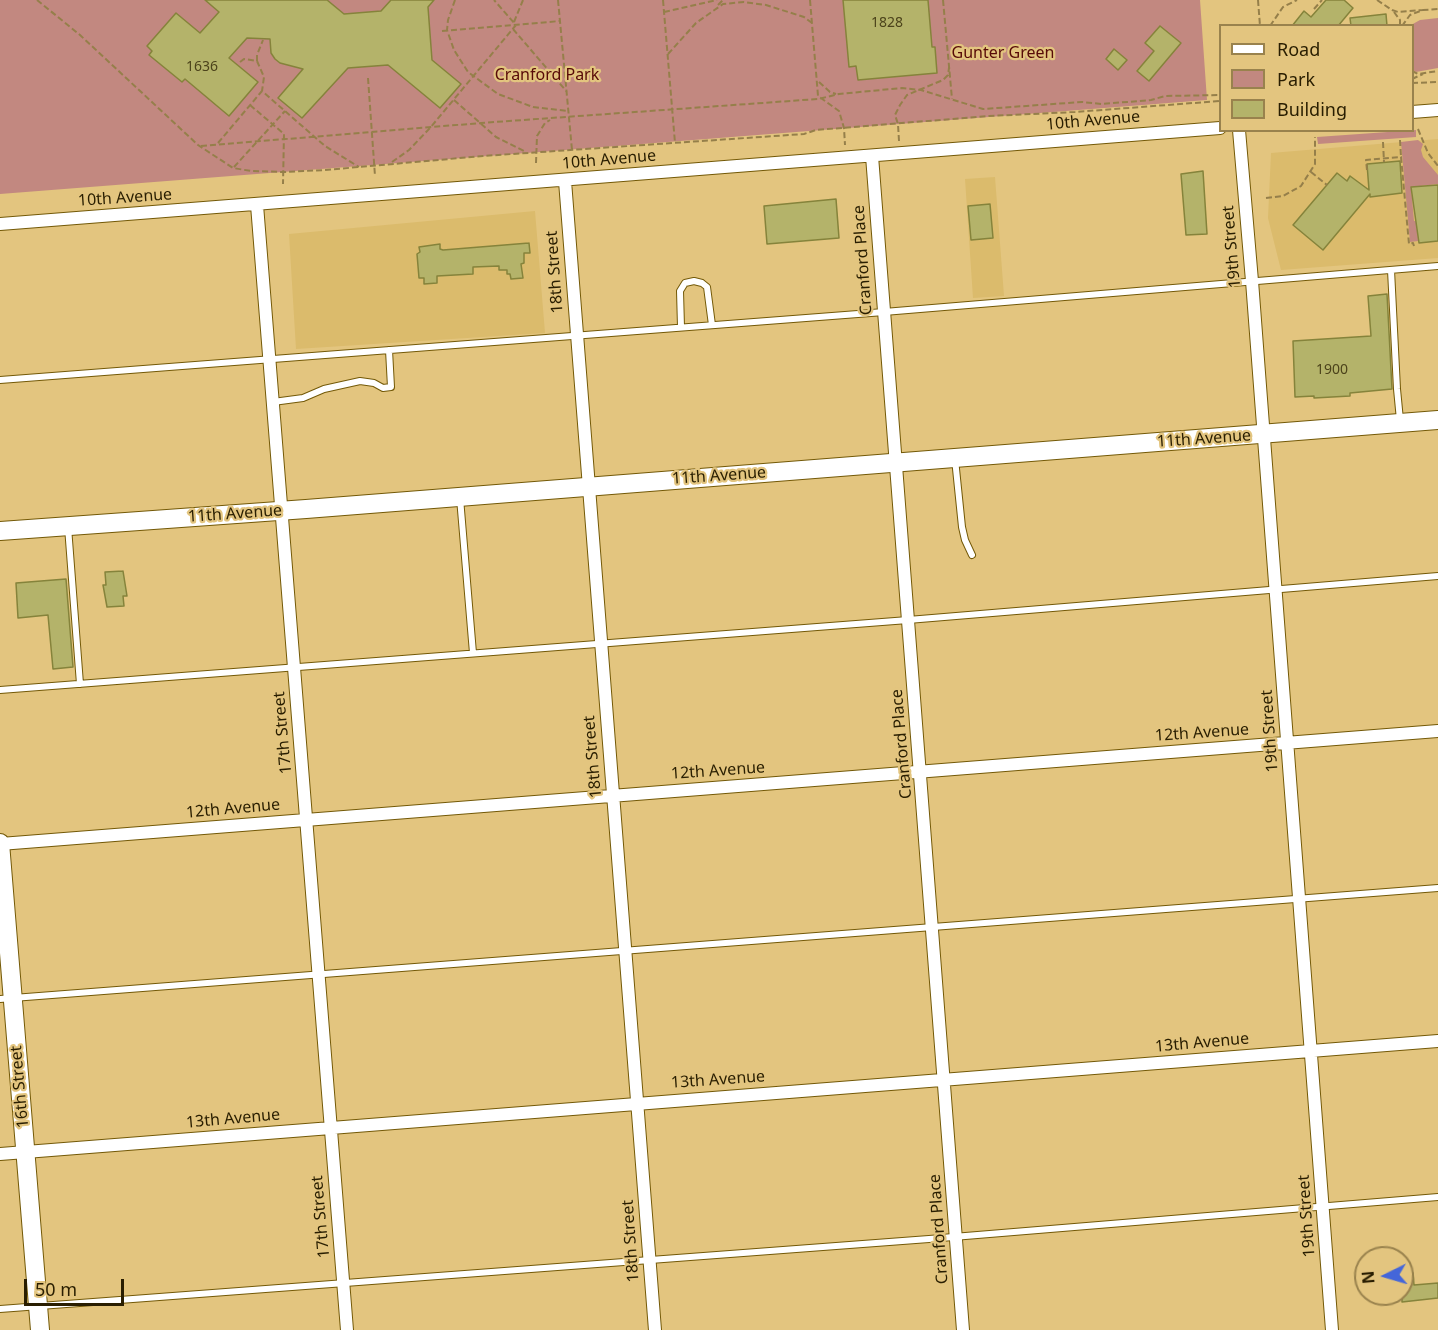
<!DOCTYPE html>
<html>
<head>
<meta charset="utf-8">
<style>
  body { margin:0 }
  #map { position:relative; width:1438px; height:1330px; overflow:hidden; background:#e3c57f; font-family:"Noto Sans",sans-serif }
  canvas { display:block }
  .legend { position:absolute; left:1219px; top:24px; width:195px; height:108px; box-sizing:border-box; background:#e3c57f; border:2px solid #99824d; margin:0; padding:8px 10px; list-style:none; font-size:18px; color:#291e01 }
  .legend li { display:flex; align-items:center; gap:12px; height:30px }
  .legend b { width:30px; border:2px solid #99824d }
  .north { position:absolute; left:1354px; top:1246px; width:60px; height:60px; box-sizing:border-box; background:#e3c57f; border:2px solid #99824d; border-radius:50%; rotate:265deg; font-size:16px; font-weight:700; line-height:24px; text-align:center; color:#291e01 }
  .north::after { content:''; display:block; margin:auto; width:21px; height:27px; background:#4466d9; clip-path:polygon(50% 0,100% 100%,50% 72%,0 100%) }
  .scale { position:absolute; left:24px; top:1279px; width:100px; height:27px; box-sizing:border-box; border:3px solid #291e01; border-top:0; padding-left:8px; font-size:18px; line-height:21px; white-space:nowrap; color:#291e01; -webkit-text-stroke:4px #e3c57f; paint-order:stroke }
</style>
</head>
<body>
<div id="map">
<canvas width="1438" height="1330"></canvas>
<ul class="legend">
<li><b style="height:8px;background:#fff"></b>Road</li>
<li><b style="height:16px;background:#c28880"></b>Park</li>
<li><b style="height:16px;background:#b4b36a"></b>Building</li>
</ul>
<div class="north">N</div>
<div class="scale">50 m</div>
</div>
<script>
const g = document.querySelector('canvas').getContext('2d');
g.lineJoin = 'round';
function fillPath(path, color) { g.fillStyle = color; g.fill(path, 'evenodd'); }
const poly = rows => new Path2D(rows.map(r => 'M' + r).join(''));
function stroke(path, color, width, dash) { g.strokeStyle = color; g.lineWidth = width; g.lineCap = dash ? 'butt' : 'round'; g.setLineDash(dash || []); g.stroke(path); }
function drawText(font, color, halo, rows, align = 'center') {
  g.font = font + ' "Noto Sans",sans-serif'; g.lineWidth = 4.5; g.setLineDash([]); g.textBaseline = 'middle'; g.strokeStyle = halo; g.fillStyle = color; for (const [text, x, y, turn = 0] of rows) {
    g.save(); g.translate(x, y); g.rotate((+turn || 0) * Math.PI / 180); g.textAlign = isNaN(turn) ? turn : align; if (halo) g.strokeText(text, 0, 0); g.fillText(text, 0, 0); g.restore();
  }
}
fillPath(poly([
  [1438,139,1438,258,1281,270,1268,218,1271,153],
  [995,177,1004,296,973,298,965,179],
  [535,211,545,333,296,349,289,234]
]), '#dbbb6c');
fillPath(poly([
  [0,0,1200,0,1207,100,0,194],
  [1438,18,1438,68,1416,72,1413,70,1412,26,1411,25,1420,20],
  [1416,130,1416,137,1318,144,1317,137],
  [1418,140,1423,144,1421,150,1423,157,1438,175,1438,184,1411,187,1414,221,1417,221,1418,241,1410,242,1401,142]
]), '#c28880');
const building = poly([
  [205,0,327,0,344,14,381,11,391,0,434,0,428,7,432,60,461,84,440,108,388,65,348,68,302,118,278,98,303,69,280,63,275,59,271,53,270,39,247,38,229,58,258,82,229,116,185,79,182,82,149,55,152,51,147,46,176,13,200,33,219,12,205,0],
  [843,0,928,0,932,47,935,47,937,73,858,80,856,66,849,67,843,0],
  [1326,0,1344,0,1353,8,1338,26,1292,26,1304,11,1311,17,1326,0],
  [1386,14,1387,26,1351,26,1350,18,1386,14],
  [1160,26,1181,43,1149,81,1137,71,1154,51,1145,43,1160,26],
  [1114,49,1127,60,1118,70,1106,59,1114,49],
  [1400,161,1402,193,1370,197,1370,194,1323,250,1293,225,1337,173,1347,181,1350,176,1369,190,1367,164,1400,161],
  [1203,171,1207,234,1186,235,1181,174,1203,171],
  [1438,185,1438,241,1419,243,1411,187,1438,185],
  [836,199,839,238,767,244,764,206,836,199],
  [990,204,993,238,971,240,968,206,990,204],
  [529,243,530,253,524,253,524,263,521,264,523,278,511,279,510,274,507,274,507,270,499,270,499,266,473,267,473,274,437,276,437,283,424,284,424,278,419,278,417,254,420,252,419,247,440,244,440,249,443,250,529,243],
  [1387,294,1392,389,1350,393,1350,396,1314,398,1314,396,1295,397,1293,341,1371,336,1368,296,1387,294],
  [123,571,127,596,123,596,124,606,107,607,103,585,106,585,105,572,123,571],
  [66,579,73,667,53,669,48,615,18,618,16,583,66,579],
  [1402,1273,1413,1273,1414,1285,1438,1283,1438,1298,1402,1302,1402,1273]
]);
fillPath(building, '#b4b36a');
stroke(building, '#85833b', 1.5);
const service = poly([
  [1391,270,1397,389,1400,420],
  [681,327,680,291,685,283,694,281,702,283,707,287,712,325],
  [0,380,884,312,1438,266],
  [273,402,303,398,324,389,360,381,374,383,383,388,391,387,389,350],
  [955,459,962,527,965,540,972,555],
  [460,498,473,653],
  [68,527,80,684],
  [0,690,908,620,1438,576],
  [0,999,1438,888],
  [0,1309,929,1239,1438,1197]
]);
const minor = poly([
  [1412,112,1438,110],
  [1239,130,1252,281,1332,1330],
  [872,156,963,1330],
  [565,181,655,1330],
  [257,205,347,1330],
  [0,224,1220,128],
  [0,844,1438,731],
  [0,1154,1438,1041]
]);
const secondary = poly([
  [0,531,306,509,1438,420],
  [0,843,40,1330]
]);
stroke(service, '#735907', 8);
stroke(minor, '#735907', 14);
stroke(secondary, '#735907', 20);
stroke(poly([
  [37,0,80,35,198,145,233,168,251,171,284,172,325,170,483,156,804,134,816,130,989,116,1075,112,1220,101],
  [455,0,448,20,447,30,454,50,468,72,498,94,533,107,568,111],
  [558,0,572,150],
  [663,0,675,143],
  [810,0,818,96,839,111,844,128,845,145],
  [943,0,952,99],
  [1258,0,1260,26],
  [1377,0,1392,10,1398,12,1423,10],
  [718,5,723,0],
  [1314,9,1322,0],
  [664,12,717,0],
  [1394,12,1400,20,1400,26],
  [514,22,523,0],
  [1270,26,1283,7,1297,0],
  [1402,26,1410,15,1423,10,1438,9],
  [513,29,567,92],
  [442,31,560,21],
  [668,54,696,23,723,4,744,2,766,5,804,17,812,23],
  [257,61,257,55,263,40],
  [240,62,244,59,257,61,264,77,262,91],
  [1412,71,1418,74,1438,71],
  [368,78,375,176],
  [1412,79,1423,74],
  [819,82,830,92,836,94],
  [1412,83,1438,82],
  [454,100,496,137,526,152],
  [250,105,284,134,283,184],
  [1418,129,1428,153,1438,166],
  [1400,140,1401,157],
  [899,141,898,124,895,115,900,105,907,95,943,80,948,75,949,68],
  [1383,142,1384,162],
  [218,143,262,91,325,146,359,167],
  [201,146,481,123,818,99,839,94,902,88,921,90,983,109,1082,102,1102,104,1151,100,1165,96,1220,95],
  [392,162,409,150,430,128,516,25,494,0],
  [536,163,537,136,545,123,550,120],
  [234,167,285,111],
  [1367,170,1366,160,1401,157,1409,244,1413,243,1414,246],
  [1311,172,1327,185],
  [1266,198,1283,196,1301,186,1315,164,1315,137]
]), '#957f4a', 2, [6, 3]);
stroke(service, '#fff', 6);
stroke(minor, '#fff', 12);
stroke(secondary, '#fff', 18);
drawText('14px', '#4c431b', null, [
  ["1828",887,23],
  ["1636",202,67],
  ["1900",1332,370]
]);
drawText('16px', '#570a08', '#e3c57f', [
  ["Gunter Green",1003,53],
  ["Cranford Park",547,75]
]);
drawText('16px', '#291e01', '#e3c57f', [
  ["10th Avenue",1093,121,-5],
  ["10th Avenue",609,160,-5],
  ["10th Avenue",125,198,-4],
  ["19th Street",1232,247,-95],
  ["Cranford Place",863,260,-94],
  ["18th Street",555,272,-94],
  ["11th Avenue",1204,439,-4],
  ["11th Avenue",719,476,-4],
  ["11th Avenue",235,514,-4],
  ["19th Street",1270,731,-94],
  ["17th Street",283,733,-95],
  ["12th Avenue",1202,733,-4],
  ["Cranford Place",902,744,-95],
  ["18th Street",593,757,-95],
  ["12th Avenue",718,771,-4],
  ["12th Avenue",233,809,-5],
  ["13th Avenue",1202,1043,-5],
  ["13th Avenue",718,1080,-4],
  ["16th Street",20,1087,-95],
  ["13th Avenue",233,1119,-5],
  ["19th Street",1307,1216,-94],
  ["17th Street",321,1217,-95],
  ["Cranford Place",939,1229,-94],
  ["18th Street",631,1241,-94]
]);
</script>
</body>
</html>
